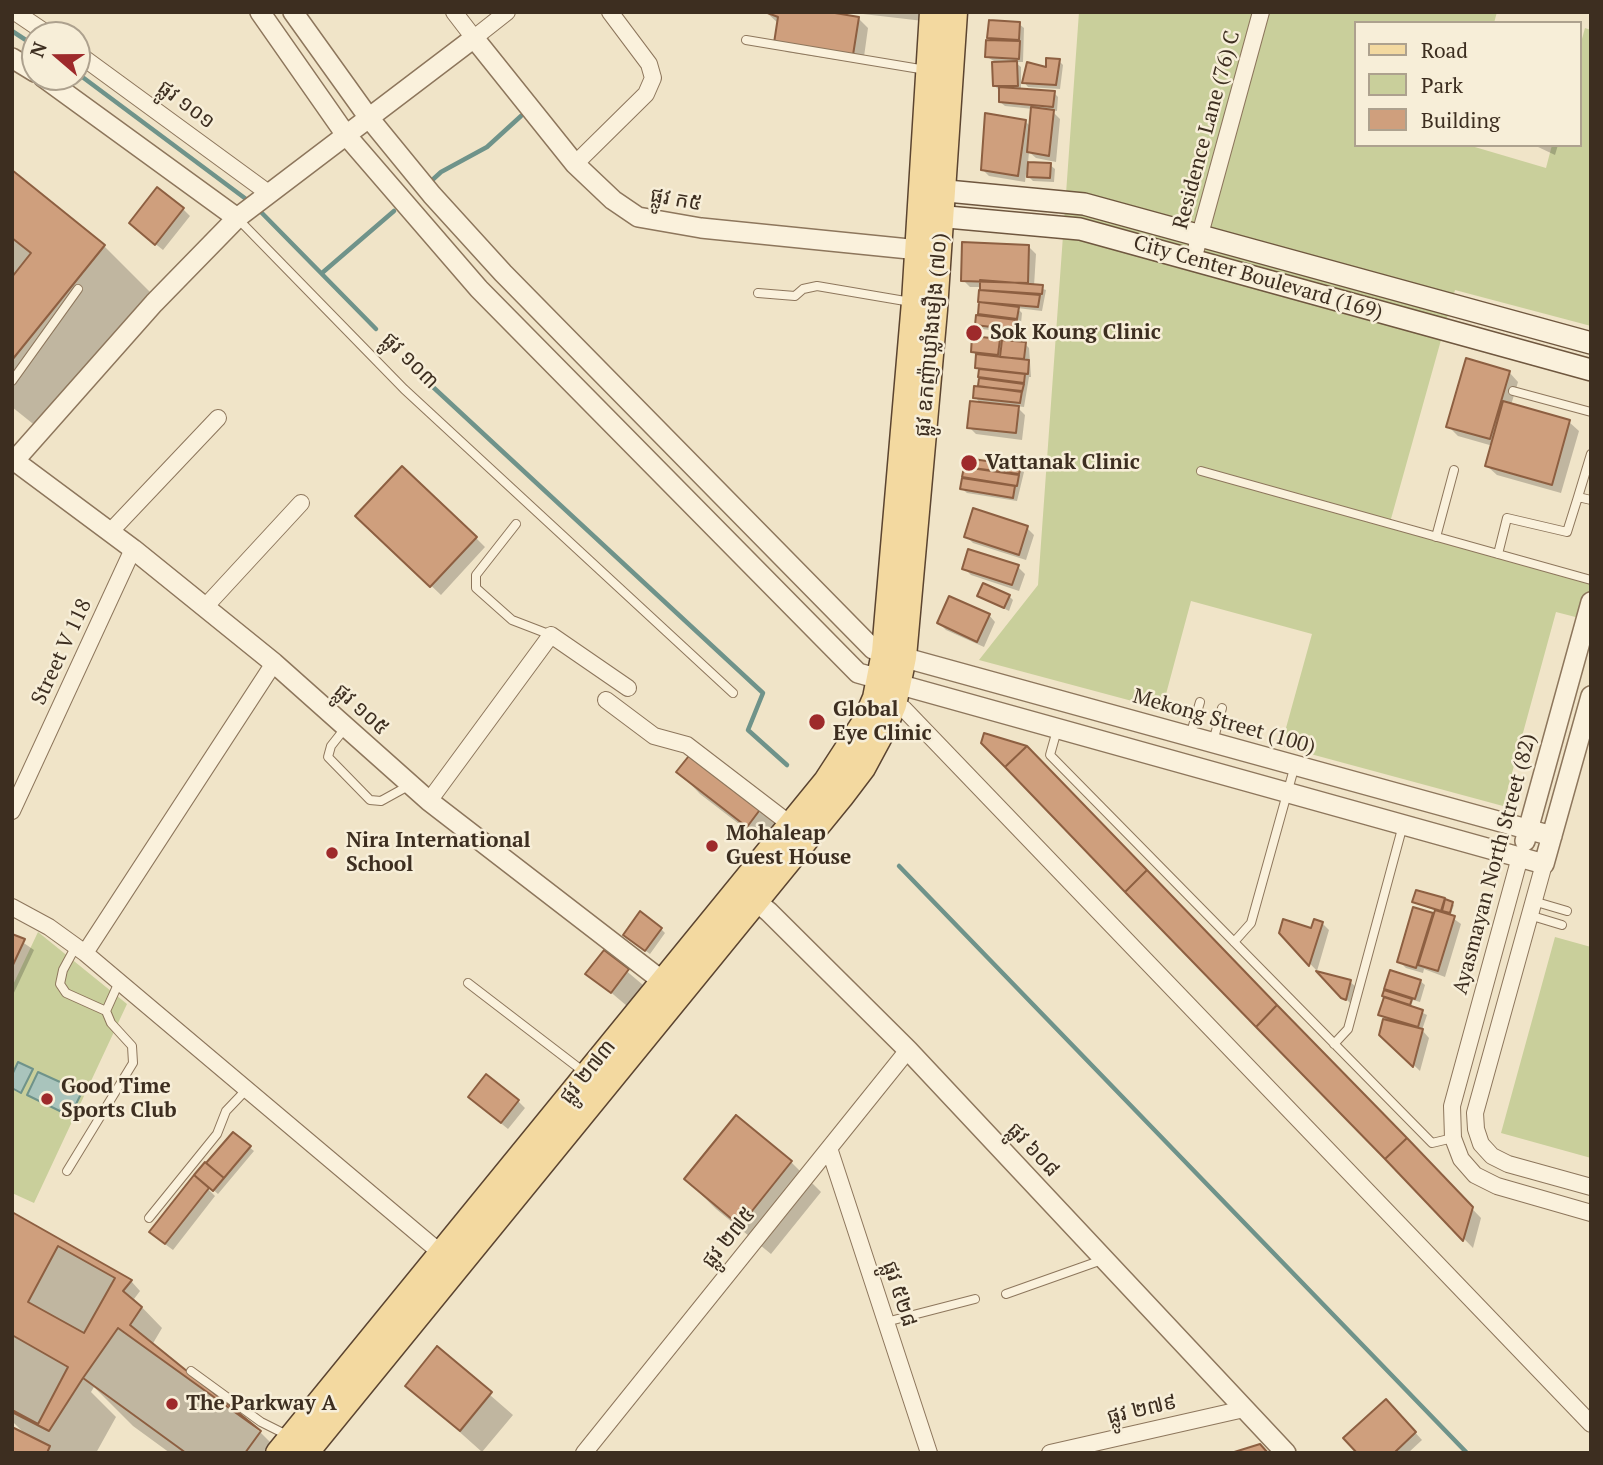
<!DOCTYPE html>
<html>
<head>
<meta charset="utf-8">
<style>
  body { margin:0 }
  #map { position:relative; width:1603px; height:1465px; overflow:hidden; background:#f0e4c8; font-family:"PT Serif",serif }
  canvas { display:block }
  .frame { position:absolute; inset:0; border:14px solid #3d2e20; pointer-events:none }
  .legend { position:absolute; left:1354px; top:21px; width:228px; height:126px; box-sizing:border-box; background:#f7eed8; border:2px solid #ada18e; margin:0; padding:9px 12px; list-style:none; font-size:21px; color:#3d2e20 }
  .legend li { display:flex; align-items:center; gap:14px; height:35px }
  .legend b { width:35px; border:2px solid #ada18e }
  .north { position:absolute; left:21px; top:21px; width:70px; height:70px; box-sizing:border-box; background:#f7eed8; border:2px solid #ada18e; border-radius:50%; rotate:290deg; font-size:19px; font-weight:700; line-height:28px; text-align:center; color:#3d2e20 }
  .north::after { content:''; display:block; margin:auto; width:24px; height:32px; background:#9e2a2b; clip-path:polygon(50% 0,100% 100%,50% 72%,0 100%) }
</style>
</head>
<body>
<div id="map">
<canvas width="1603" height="1465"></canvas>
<div class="frame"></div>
<ul class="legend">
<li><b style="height:9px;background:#f3d9a0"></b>Road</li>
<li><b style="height:19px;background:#c9cf9b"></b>Park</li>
<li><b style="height:19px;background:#cf9f7d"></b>Building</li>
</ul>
<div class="north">N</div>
</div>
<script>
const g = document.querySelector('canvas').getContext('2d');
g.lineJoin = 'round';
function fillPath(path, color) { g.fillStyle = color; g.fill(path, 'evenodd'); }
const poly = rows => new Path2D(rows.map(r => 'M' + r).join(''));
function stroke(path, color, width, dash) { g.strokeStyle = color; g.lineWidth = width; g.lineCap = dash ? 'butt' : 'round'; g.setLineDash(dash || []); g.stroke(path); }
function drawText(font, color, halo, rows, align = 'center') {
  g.font = font + ' "PT Serif","Noto Sans Khmer",serif'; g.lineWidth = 5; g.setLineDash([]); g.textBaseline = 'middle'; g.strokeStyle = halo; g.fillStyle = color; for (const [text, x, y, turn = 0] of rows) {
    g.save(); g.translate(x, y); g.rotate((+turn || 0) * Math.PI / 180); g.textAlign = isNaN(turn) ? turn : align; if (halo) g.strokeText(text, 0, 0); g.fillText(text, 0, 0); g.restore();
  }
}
fillPath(poly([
  [1079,12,1497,12,1494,23,1356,23,1356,145,1468,145,1546,168,1552,145,1580,145,1580,46,1585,28,1591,30,1591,326,1455,290,1389,526,1591,578,1591,621,1556,612,1503,806,1281,746,1312,634,1191,601,1162,709,979,660,1038,585],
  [38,932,127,1004,34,1203,12,1193,12,987],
  [1555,937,1591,947,1591,1158,1501,1133]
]), '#c9cf9b');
const water = poly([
  [18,1062,33,1069,21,1093,12,1088,12,1075,18,1062],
  [38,1072,82,1092,70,1116,27,1095,38,1072]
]);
fillPath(water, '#a9c4bc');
stroke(water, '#6f938a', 2);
fillPath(poly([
  [766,12,859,19,868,28,863,64,786,52,776,42,779,24],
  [861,12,933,12,932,22,863,14],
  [1019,24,1024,28,1023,62,1015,62,1021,67,1021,90,1054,93,1058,97,1057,111,1051,110,1060,119,1056,162,1036,158,1029,152,1028,163,1050,165,1055,169,1054,182,1033,181,1026,174,1025,182,989,176,982,169,1026,122,1031,127,1033,109,1005,106,1000,102,999,90,995,86,994,61,987,57,994,42,989,37],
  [1059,61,1063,65,1060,89,1028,87,1024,82],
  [1558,145,1555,155,1536,146,1537,145],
  [12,173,104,246,152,294,42,431,12,407],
  [183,209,190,216,163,250,138,230],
  [1029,247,1036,254,1034,286,1046,290,1042,311,1017,308,1022,313,1020,333,981,329,977,324,984,318,980,313,982,287,970,287,963,280],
  [999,341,1002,344,1025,344,1029,348,1031,377,1029,377,1024,407,1016,406,1025,415,1022,440,976,434,969,427,981,404,975,397,980,371,977,368,978,357,973,352],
  [1509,372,1518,382,1511,405,1569,422,1579,431,1561,493,1497,475,1487,466,1493,446,1458,436,1448,426],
  [968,460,1020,467,1024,472,1017,501,967,493,962,489],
  [367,525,476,538,485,547,441,595],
  [1027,528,1034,535,1026,560,973,543,966,536],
  [1018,567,1025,574,1019,591,971,575,964,568],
  [979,596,1009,596,1013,600,1009,611],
  [989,615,995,622,984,647,946,630,939,623],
  [983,742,1026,747,1481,1218,1473,1248],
  [679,772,761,808,783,830,769,847,700,794],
  [1444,900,1454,905,1450,916,1461,924,1445,977,1424,969,1423,973,1406,968,1399,961,1415,909,1435,915,1436,911,1414,902],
  [1322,923,1329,930,1317,971,1281,933,1312,930],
  [661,929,665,933,650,954,629,939],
  [12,935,34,950,12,997],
  [604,952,643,985,627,1006,588,973],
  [1321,974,1350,982,1355,986,1350,1003],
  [1420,981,1425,985,1420,1002,1413,1000,1411,1007,1427,1015,1422,1030,1429,1038,1420,1071,1381,1034,1385,1019,1380,1014,1384,996,1392,994,1386,988],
  [518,1101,525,1108,508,1129,477,1104],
  [736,1118,791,1162,821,1192,771,1254,716,1209,686,1179],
  [233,1134,254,1151,218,1194,210,1187,208,1189,215,1196,173,1250,158,1239,195,1176],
  [12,1214,131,1281,140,1291,134,1299,162,1328,152,1345,260,1432,281,1453,170,1453,133,1426,94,1387,91,1392,116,1417,96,1453,12,1453,26,1435,12,1421],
  [437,1349,513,1415,482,1452,407,1385],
  [1393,1408,1422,1440,1408,1453,1359,1453]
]), '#0003');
stroke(poly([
  [12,31,35,46],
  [77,73,250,202],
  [429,183,441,172,487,147,521,116],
  [257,208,376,329],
  [322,273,394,211],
  [420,375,763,693,748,730,787,765],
  [899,866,1467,1453]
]), '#6f938a', 4.5);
const building = poly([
  [765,12,829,12,859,17,853,55,774,43,778,17,765,12],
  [989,20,1020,22,1019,40,987,38,989,20],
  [986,40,1020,41,1019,59,985,57,986,40],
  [1046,58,1060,59,1056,85,1022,83,1027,62,1046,67,1046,58],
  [1017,61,1018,86,993,86,992,62,1017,61],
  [999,87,1055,91,1053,107,999,102,999,87],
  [1031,107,1054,110,1049,156,1027,152,1031,107],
  [985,113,1026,120,1018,176,981,170,985,113],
  [1028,162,1051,163,1050,178,1027,177,1028,162],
  [12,170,105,245,12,360,12,277,31,253,12,238,12,170],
  [157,187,184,208,155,245,129,223,157,187],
  [962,242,1029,245,1028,283,961,281,962,242],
  [980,280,1043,285,1042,294,980,290,980,280],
  [979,290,1040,295,1038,307,978,302,979,290],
  [979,302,1019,307,1017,319,978,314,979,302],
  [976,315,1017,320,1016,330,975,325,976,315],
  [972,336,1000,339,998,355,971,352,972,336],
  [1002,340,1026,342,1024,359,1000,357,1002,340],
  [976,354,1029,360,1028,374,975,368,976,354],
  [1466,358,1510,371,1490,439,1446,427,1466,358],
  [979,369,1025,374,1024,383,978,377,979,369],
  [979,378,1024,384,1022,392,978,386,979,378],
  [974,386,1022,391,1020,403,973,398,974,386],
  [970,401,1019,406,1016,433,967,428,970,401],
  [1503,401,1570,420,1552,485,1485,466,1503,401],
  [966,458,1021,466,1019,474,965,467,966,458],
  [402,466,477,537,430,587,355,516,402,466],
  [964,467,1019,475,1017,486,962,477,964,467],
  [962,478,1015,486,1013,498,960,489,962,478],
  [973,508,1028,526,1019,555,964,537,973,508],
  [968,549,1019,565,1012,585,962,569,968,549],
  [983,583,1010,595,1004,608,977,596,983,583],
  [949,596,990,614,977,642,937,623,949,596],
  [984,733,1027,746,1005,767,981,743,984,733],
  [1027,746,1147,870,1125,892,1005,767,1027,746],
  [692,752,762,807,747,827,676,772,692,752],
  [1147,870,1277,1005,1256,1027,1125,892,1147,870],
  [1416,890,1445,898,1441,911,1412,902,1416,890],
  [1445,899,1453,902,1450,913,1442,911,1445,899],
  [1413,907,1433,913,1416,968,1397,962,1413,907],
  [1435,910,1455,916,1438,971,1418,965,1435,910],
  [640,911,662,928,645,951,623,935,640,911],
  [1283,919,1311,928,1314,919,1323,922,1309,966,1279,933,1283,919],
  [12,934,25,939,12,967,12,934],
  [604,950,629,969,611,993,585,974,604,950],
  [1390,970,1421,980,1415,999,1384,989,1390,970],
  [1316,971,1351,980,1346,1000,1341,998,1316,971],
  [1384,990,1412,999,1410,1005,1382,996,1384,990],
  [1384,997,1423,1010,1418,1027,1378,1015,1384,997],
  [1277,1005,1407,1138,1385,1159,1256,1027,1277,1005],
  [1383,1019,1423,1029,1413,1067,1379,1035,1383,1019],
  [486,1074,519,1100,501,1123,468,1097,486,1074],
  [736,1115,792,1161,740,1226,684,1179,736,1115],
  [233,1132,251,1146,224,1178,206,1163,233,1132],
  [1407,1138,1473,1207,1463,1241,1385,1159,1407,1138],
  [205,1162,224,1178,213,1191,194,1175,205,1162],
  [194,1175,209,1188,165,1244,149,1232,194,1175],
  [12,1212,132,1280,123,1291,142,1307,130,1325,261,1431,245,1453,186,1453,83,1378,49,1431,12,1412,12,1212],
  [58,1246,115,1278,84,1333,28,1302,58,1246],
  [118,1328,261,1431,245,1453,186,1453,83,1378,118,1328],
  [12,1335,68,1367,38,1424,12,1410,12,1335],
  [437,1346,492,1392,460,1431,405,1386,437,1346],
  [1386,1399,1416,1432,1394,1453,1357,1453,1343,1438,1386,1399],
  [12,1427,50,1446,47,1453,12,1453,12,1427],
  [1260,1444,1268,1453,1231,1453,1260,1444]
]);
fillPath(building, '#cf9f7d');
stroke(building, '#8d5f41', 2);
const service = poly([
  [746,40,926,70],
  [237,218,404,389,733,693],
  [758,293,795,296,803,289,817,286,911,302],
  [12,381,78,289],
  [1513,391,1591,412],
  [1591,454,1578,497,1591,500],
  [1201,471,1591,580],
  [516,524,476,575,476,588,512,620,551,635],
  [1436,537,1454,470],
  [1498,554,1507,518,1567,532,1578,497],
  [346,727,331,746,328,757,370,800,381,801,410,785],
  [1057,730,1050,755,1432,1143,1453,1138],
  [1190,736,1200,702],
  [1213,742,1222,708],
  [1533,901,1567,911],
  [1529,915,1562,925],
  [1234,942,1251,923,1295,765],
  [76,946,63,970,60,984,66,993,106,1011],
  [468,983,584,1072],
  [1334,1044,1348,1029,1403,825],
  [67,1171,133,1063,132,1046,111,1023,106,1011,119,982],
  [149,1218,217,1134,226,1111,247,1089],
  [1006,1294,1102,1260],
  [886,1322,975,1299],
  [191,1371,261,1422,287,1435]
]);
const minor = poly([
  [15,12,49,35],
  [454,12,474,38,507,12],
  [77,53,267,192],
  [575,164,646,94,653,78,649,64,610,12],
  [1193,260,1261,12],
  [110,532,218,418],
  [205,607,301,503],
  [606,700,654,736,687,745,790,824],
  [894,705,904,709,1591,1424],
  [429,801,551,635,628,688],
  [12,811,133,549],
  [1520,857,1452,1106,1453,1138,1461,1159,1475,1175,1497,1186,1591,1213],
  [1544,864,1475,1113,1476,1129,1481,1144,1492,1156,1508,1164,1591,1187],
  [12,907,49,927,85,953,448,1259],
  [85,953,274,663],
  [829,1148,929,1453],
  [584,1453,908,1050],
  [1050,1453,1244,1409]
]);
const tertiary = poly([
  [260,12,346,135,479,289,858,673,1544,864,1591,696],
  [293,12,369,118,432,195,503,273,873,649,1552,836],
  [12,58,35,72],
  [43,77,237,218],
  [12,459,133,549,274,663,429,801,674,990],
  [15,460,154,303,237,218,474,38,575,164,613,200,638,217,701,228,929,251],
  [1525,841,1591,602],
  [745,892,769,912,908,1050,1286,1453]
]);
const secondary = poly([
  [926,189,1084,204,1591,343],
  [925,215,1080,229,1591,370]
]);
const primary = poly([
  [278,1453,826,781,865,721,875,698,884,652,914,302,932,12],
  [306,1453,841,797,863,768,884,729,894,705,904,657,935,310,955,12]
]);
stroke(service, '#8d765c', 10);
stroke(minor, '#8d765c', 18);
stroke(tertiary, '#8d765c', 22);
stroke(secondary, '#6f573f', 24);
stroke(primary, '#5b4430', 27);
stroke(service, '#faf1dc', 8);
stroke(minor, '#faf1dc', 16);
stroke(tertiary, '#faf1dc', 19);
stroke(secondary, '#faf1dc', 21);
stroke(primary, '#f3d9a0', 24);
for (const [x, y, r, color] of [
  [974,333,9,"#9e2a2b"],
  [969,463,9,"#9e2a2b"],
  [817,722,9,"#9e2a2b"],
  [712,846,7,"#9e2a2b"],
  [332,853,7,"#9e2a2b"],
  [47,1099,7,"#9e2a2b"],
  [172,1404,7,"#9e2a2b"]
]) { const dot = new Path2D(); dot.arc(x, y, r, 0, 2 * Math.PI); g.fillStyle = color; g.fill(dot); stroke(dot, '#f7eed8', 2.5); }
drawText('21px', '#3d2e20', '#f7eed8', [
  ["ផ្លូវ ១០១",186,105,37],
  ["Residence Lane (76) C",1207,130,-75],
  ["ផ្លូវ ក៥",676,200,10],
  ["City Center Boulevard (169)",1258,278,16],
  ["ផ្លូវ ឧកញ៉ាឃ្លាំងមឿង (៧០)",932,335,-85],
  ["ផ្លូវ ១០៣",410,361,45],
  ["Street V 118",62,652,-65],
  ["ផ្លូវ ១០៥",361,710,42],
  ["Mekong Street (100)",1224,722,16],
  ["Ayasmayan North Street (82)",1495,864,-75],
  ["ផ្លូវ ២៧៣",588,1072,-51],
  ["ផ្លូវ ៦០៨",1033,1150,47],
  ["ផ្លូវ ២៧៥",729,1238,-51],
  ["ផ្លូវ ៥២៨",899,1294,72],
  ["ផ្លូវ ២៧៩",1142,1410,-13]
]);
drawText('bold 21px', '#3d2e20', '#f7eed8', [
  ["Sok Koung Clinic",990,333],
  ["Vattanak Clinic",985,463],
  ["Global",833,710],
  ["Eye Clinic",833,734],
  ["Mohaleap",726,834],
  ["Guest House",726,858],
  ["Nira International",346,841],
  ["School",346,865],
  ["Good Time",61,1087],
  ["Sports Club",61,1111],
  ["The Parkway A",186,1404]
], 'left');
</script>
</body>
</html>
